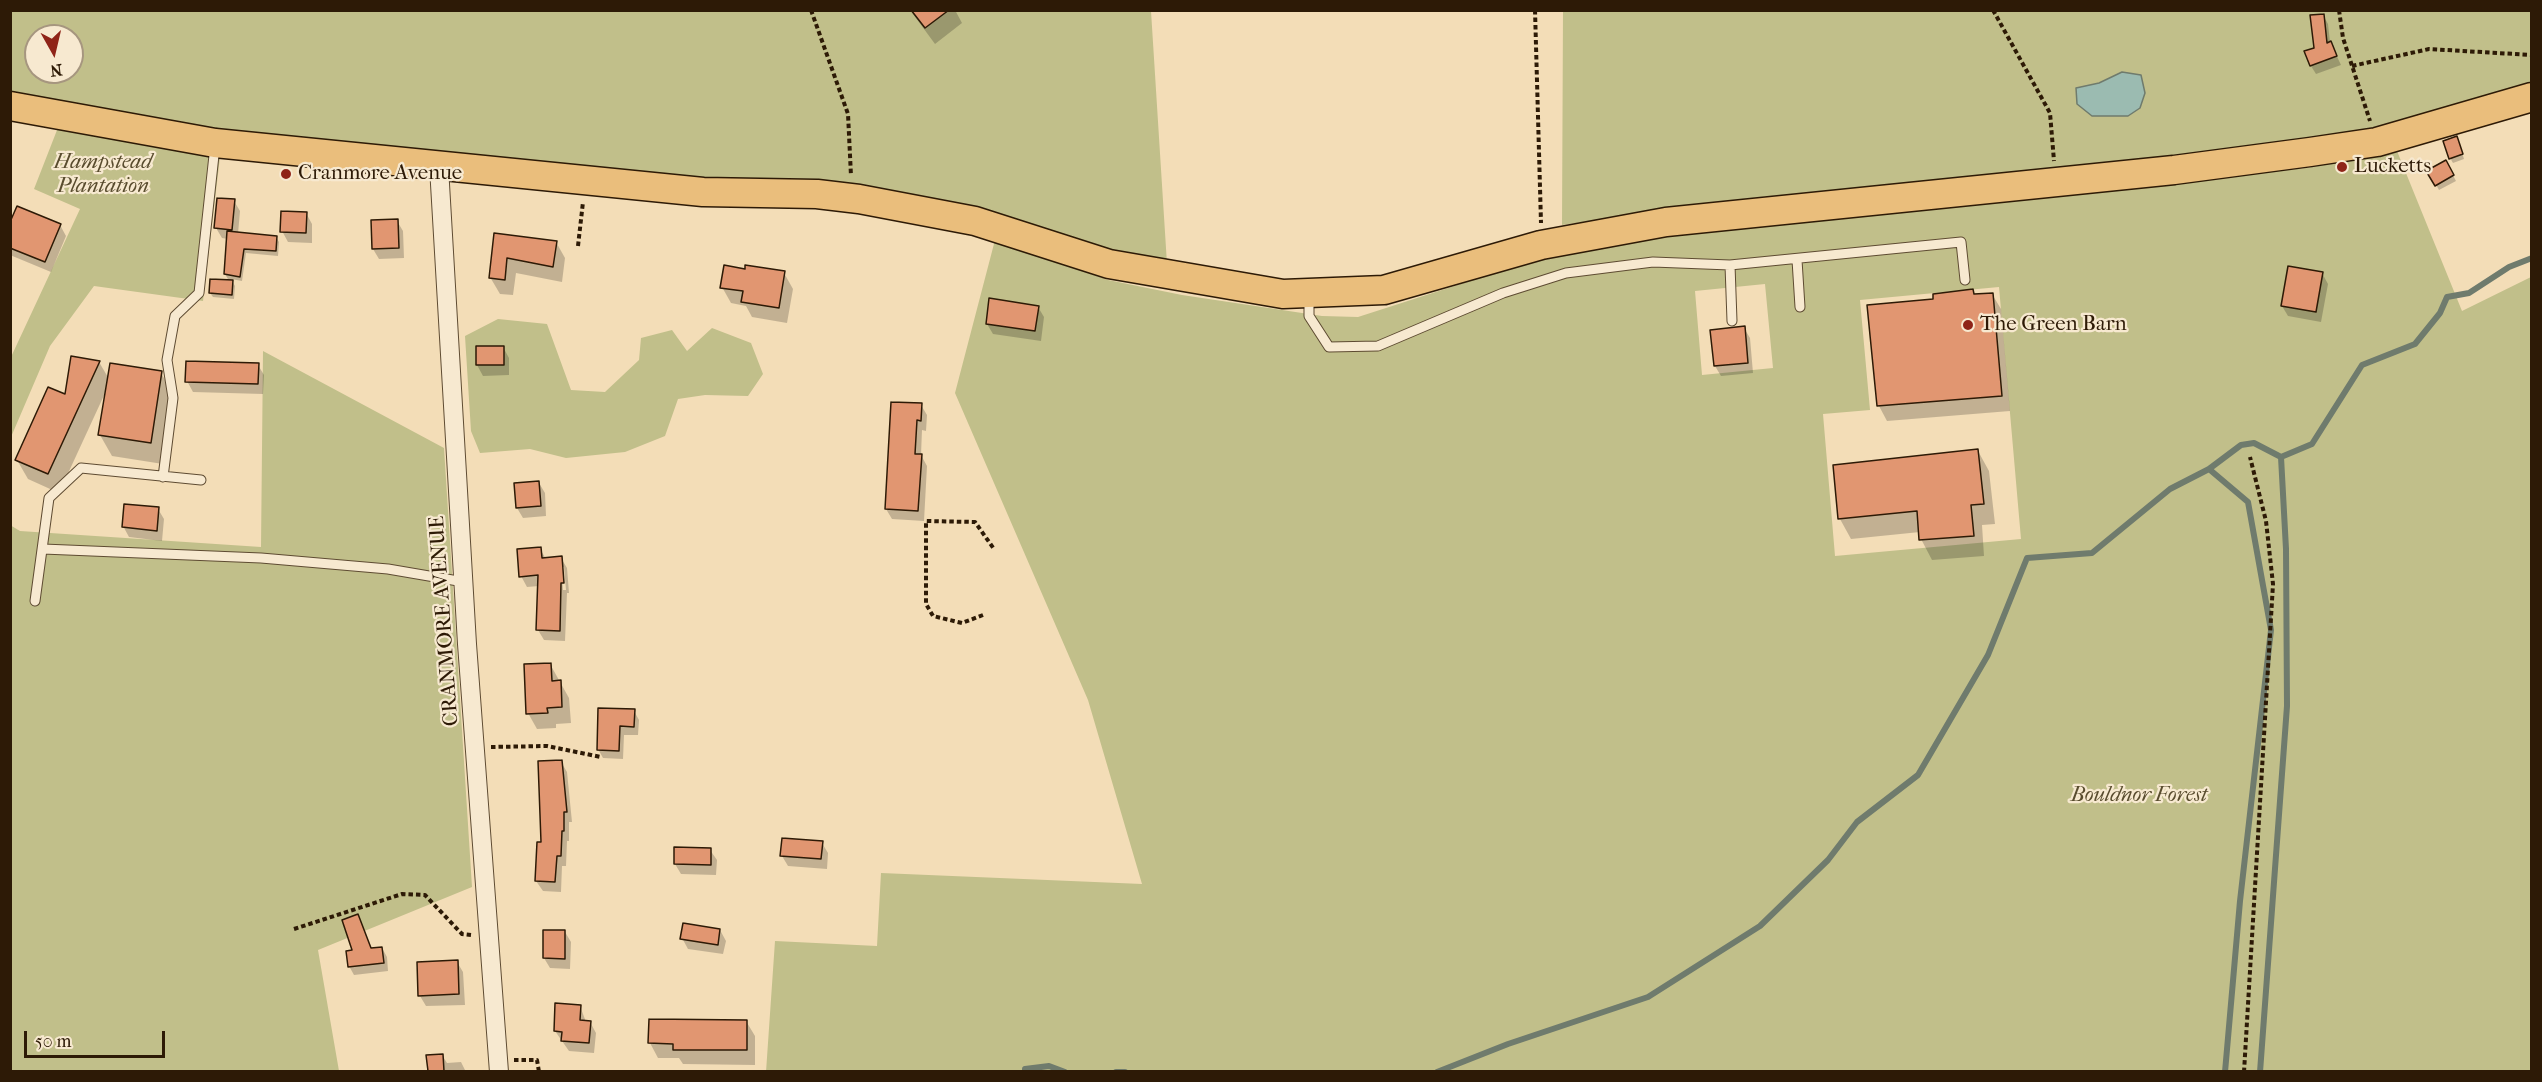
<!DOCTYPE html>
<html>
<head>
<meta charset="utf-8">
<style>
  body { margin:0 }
  #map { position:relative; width:2542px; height:1082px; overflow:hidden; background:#f3ddb7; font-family:"IM FELL French Canon",serif }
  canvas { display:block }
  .frame { position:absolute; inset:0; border:12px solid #2d1a06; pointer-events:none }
  .north { position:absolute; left:24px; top:24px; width:60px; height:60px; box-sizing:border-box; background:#f7e9d0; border:2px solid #a6967f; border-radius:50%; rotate:172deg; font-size:16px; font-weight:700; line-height:24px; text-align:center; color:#2d1a06 }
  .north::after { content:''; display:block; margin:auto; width:21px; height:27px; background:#8f2418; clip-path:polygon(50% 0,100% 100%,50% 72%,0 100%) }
  .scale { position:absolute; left:24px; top:1031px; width:141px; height:27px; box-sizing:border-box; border:3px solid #2d1a06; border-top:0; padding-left:8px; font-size:18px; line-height:21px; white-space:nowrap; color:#2d1a06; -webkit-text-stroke:4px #f7e9d0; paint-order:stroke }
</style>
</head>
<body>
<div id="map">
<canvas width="2542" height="1082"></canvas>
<div class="frame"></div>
<div class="north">N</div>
<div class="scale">50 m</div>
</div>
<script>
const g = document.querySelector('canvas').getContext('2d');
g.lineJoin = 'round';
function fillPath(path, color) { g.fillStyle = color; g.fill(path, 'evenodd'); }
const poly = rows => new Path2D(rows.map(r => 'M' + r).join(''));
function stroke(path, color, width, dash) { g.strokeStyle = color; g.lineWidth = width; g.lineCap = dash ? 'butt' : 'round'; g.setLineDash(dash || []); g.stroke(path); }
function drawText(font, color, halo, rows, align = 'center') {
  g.font = font + ' "IM FELL French Canon",serif'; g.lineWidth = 4.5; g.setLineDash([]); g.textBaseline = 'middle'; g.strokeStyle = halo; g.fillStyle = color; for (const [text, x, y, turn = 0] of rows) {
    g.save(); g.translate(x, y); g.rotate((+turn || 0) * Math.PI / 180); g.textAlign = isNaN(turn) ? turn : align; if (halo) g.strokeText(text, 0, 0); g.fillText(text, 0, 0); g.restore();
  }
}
fillPath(poly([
  [10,11,1151,11,1167,264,701,180,218,132,11,96],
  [36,36,72,36,72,72,36,72],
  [1563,11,2531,11,2531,90,2359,137,1931,183,1761,197,1562,225],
  [59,125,220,157,203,301,94,286,50,346,11,437,11,357,80,209,34,189],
  [2397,151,2462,311,2531,277,2531,1071,766,1072,775,941,877,946,881,873,1142,884,1088,700,955,393,995,240,1108,280,1182,295,1322,316,1358,317,1529,262,1666,235,1914,207,2306,168],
  [1765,284,1773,368,1702,375,1695,291],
  [1999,287,2021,539,1835,556,1823,414,1870,410,1860,300],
  [498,319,547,324,571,390,605,392,639,360,641,338,672,330,687,351,712,328,751,343,763,374,748,396,705,395,678,399,665,436,625,452,566,458,530,449,480,453,471,431,465,336],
  [263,351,444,448,472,887,318,950,339,1071,11,1071,10,525,20,531,261,547]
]), '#c1bf8a');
const water = poly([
  [2122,72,2141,75,2145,93,2140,108,2128,116,2092,116,2077,104,2076,88,2099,83,2122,72]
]);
fillPath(water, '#9bbbb1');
stroke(water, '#6f7b6d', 1.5);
fillPath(poly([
  [910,10,955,10,962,23,935,44],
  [2323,15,2328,24,2330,42,2341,65,2316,74,2311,66],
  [2459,143,2464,159,2453,163,2450,158],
  [2446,162,2456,181,2439,190,2429,172],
  [234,201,240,211,238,234,276,237,279,242,278,256,246,253,242,281,231,279,235,286,234,299,213,297,210,293,229,281,225,274,228,239,222,238,216,228],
  [306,213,312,224,312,243,288,242,282,231],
  [397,221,403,231,404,258,379,259,373,249],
  [60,225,66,236,51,272,10,255,10,227],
  [496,235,556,242,565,258,562,282,516,273,513,295,500,294,490,277],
  [746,270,784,273,793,289,787,323,752,317,746,306,731,303,722,287],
  [2322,273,2328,284,2321,322,2288,316,2282,306],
  [1972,291,1975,296,1992,294,2001,309,2010,411,1887,421,1879,406,1935,301],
  [1038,307,1044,317,1041,341,993,334,987,324],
  [1744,328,1750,338,1753,373,1721,376,1715,366],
  [477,347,503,347,509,358,509,375,483,376,477,365],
  [99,362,109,379,161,373,173,394,163,464,112,456,100,435,106,391,59,493,28,479,17,460,67,397],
  [258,365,264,375,263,394,193,392,187,381],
  [921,405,927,415,926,431,922,430,921,455,927,466,924,521,892,519,886,509],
  [1978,451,1989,471,1995,524,1982,525,1984,556,1932,560,1921,539,1920,532,1851,539,1840,519,1834,466],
  [539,483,545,493,546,516,523,518,517,508,515,484],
  [158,509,164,519,162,541,129,537,123,526],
  [540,549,546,559,561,558,567,568,569,593,567,593,565,641,544,640,538,630,539,586,527,587,521,576],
  [561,567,564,567,566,590,563,590],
  [550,664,569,698,571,723,556,724,556,728,537,729,528,713],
  [634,711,639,720,638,735,624,735,623,759,603,758,598,749],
  [561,762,567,772,572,822,569,822,569,841,567,841,566,866,562,866,561,892,543,891,536,881],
  [822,843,828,853,827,869,788,866,782,856],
  [710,850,717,860,716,875,681,874,675,864],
  [358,916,372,949,382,948,387,957,388,971,354,975,349,966,354,951],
  [720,930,726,941,723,954,688,949,682,938],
  [565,932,571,942,570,969,550,968,544,958],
  [457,962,463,972,465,1005,426,1006,420,996],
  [580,1006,586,1022,590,1022,596,1033,594,1053,569,1051,555,1031],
  [746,1021,755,1036,755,1065,683,1064,679,1058,658,1058,650,1043],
  [442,1055,447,1063,461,1062,466,1072,429,1072,428,1056]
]), '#0003');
stroke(poly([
  [2281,457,2312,444,2362,365,2415,344,2440,313,2447,297,2469,293,2509,267,2532,258],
  [2209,469,2248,502,2271,630,2240,901,2225,1072],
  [1025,1072,1025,1069,1049,1066,1065,1072],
  [1116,1072,1125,1072],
  [1437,1072,1508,1044,1648,997,1760,926,1828,860,1857,822,1918,775,1988,655,2027,558,2092,553,2170,489,2209,469,2241,445,2254,443,2281,457],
  [2260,1072,2287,706,2286,549,2281,457]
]), '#6f7b6d', 6);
const building = poly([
  [911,10,949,10,925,28,911,10],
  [2324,14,2327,43,2331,41,2337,56,2310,66,2304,51,2314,48,2310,15,2324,14],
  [2457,136,2463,154,2449,159,2443,141,2457,136],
  [2446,160,2454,175,2435,186,2426,171,2446,160],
  [217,198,235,199,232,230,214,228,217,198],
  [17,206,61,224,45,262,10,248,10,222,17,206],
  [281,211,307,212,306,233,280,232,281,211],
  [398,219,399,248,372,249,371,220,398,219],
  [227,231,277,236,276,251,244,249,240,277,224,274,227,231],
  [494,233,557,241,553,267,507,258,505,280,489,278,494,233],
  [724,265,745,269,745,265,785,271,779,308,741,302,743,291,720,288,724,265],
  [2288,266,2323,272,2316,312,2281,306,2288,266],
  [210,279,233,280,232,295,209,293,210,279],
  [1973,289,1974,294,1993,293,2002,396,1877,406,1867,305,1933,299,1933,294,1973,289],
  [989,298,1039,306,1035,331,986,324,989,298],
  [1745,326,1748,363,1714,366,1710,330,1745,326],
  [476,346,504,346,504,365,476,365,476,346],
  [71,356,100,361,48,474,15,460,48,387,65,394,71,356],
  [186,361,259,363,258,384,185,382,186,361],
  [110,363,162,371,151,443,98,435,110,363],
  [891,402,922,403,921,421,917,420,915,454,922,454,918,511,885,509,891,402],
  [1978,449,1984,504,1971,505,1974,536,1919,540,1917,511,1838,519,1833,465,1978,449],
  [539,481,541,506,516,508,514,483,539,481],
  [124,504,159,507,157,531,122,527,124,504],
  [541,547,542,558,562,556,564,583,561,583,560,631,536,630,538,575,519,577,517,549,541,547],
  [551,663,552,681,561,680,562,707,547,708,548,713,526,714,524,664,551,663],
  [598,708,635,709,634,727,620,726,619,751,597,750,598,708],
  [562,760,567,812,564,812,564,831,562,831,561,856,557,856,555,882,535,881,537,842,541,842,538,761,562,760],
  [782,838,823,841,821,859,780,856,782,838],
  [674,847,711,848,711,865,674,864,674,847],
  [358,914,371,948,382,947,384,963,348,967,346,951,352,950,342,920,358,914],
  [683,923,720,929,718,945,680,939,683,923],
  [543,930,565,930,565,959,543,958,543,930],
  [458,960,459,994,418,996,417,962,458,960],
  [555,1003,581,1005,580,1020,591,1021,589,1043,561,1041,562,1032,554,1031,555,1003],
  [649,1019,747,1020,747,1050,673,1050,673,1044,648,1043,649,1019],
  [443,1054,444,1071,428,1071,426,1055,443,1054]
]);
fillPath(building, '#e19671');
stroke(building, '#2d1a06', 1.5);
const service = poly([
  [1797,260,1800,307],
  [1730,265,1732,321],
  [1309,296,1309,316,1329,347,1378,346,1503,293,1566,273,1653,262,1730,265,1961,242,1965,280],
  [163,477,173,398,167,360,175,316,199,293,215,146],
  [43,549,261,558,388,569,464,582],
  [35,601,49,498,81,468,201,480]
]);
const minor = poly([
  [439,167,467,644,499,1072]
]);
const primary = poly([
  [10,106,215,143,703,192,817,194,859,199,975,221,1109,264,1283,294,1384,290,1541,245,1666,222,2174,170,2310,152,2377,142,2532,97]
]);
stroke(service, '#5e4b32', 11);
stroke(minor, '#5e4b32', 20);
stroke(primary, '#2d1a06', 31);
stroke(poly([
  [811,10,848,114,851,176],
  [1535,10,1541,223],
  [1993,10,2050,113,2054,161],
  [2339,10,2343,38,2370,121],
  [2352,66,2429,49,2532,55],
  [578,246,583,202],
  [983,615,962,623,933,616,926,604,926,521,975,522,994,549],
  [491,747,547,746,601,757],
  [294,929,402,894,425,895,462,934,471,935],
  [514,1060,537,1060,539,1072],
  [2244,1072,2273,584,2266,521,2250,457]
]), '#2d1a06', 4, [4.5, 3]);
stroke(service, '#f7e9d0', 9);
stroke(minor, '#f7e9d0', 18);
stroke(primary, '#eabe7c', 28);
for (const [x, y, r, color] of [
  [2342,167,6,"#8f2418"],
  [286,174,6,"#8f2418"],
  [1968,325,6,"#8f2418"]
]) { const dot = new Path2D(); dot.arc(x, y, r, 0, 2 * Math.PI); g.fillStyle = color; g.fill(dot); stroke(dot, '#f7e9d0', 2); }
drawText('italic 21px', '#594c2e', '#f7e9d0', [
  ["Hampstead",103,163],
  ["Plantation",103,187],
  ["Bouldnor Forest",2139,796]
]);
drawText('21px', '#2d1a06', '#f7e9d0', [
  ["Lucketts",2354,167],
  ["Cranmore Avenue",298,174],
  ["The Green Barn",1980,325]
], 'left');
drawText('21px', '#2d1a06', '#f7e9d0', [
  ["CRANMORE AVENUE",445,621,-94]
]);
</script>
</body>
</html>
